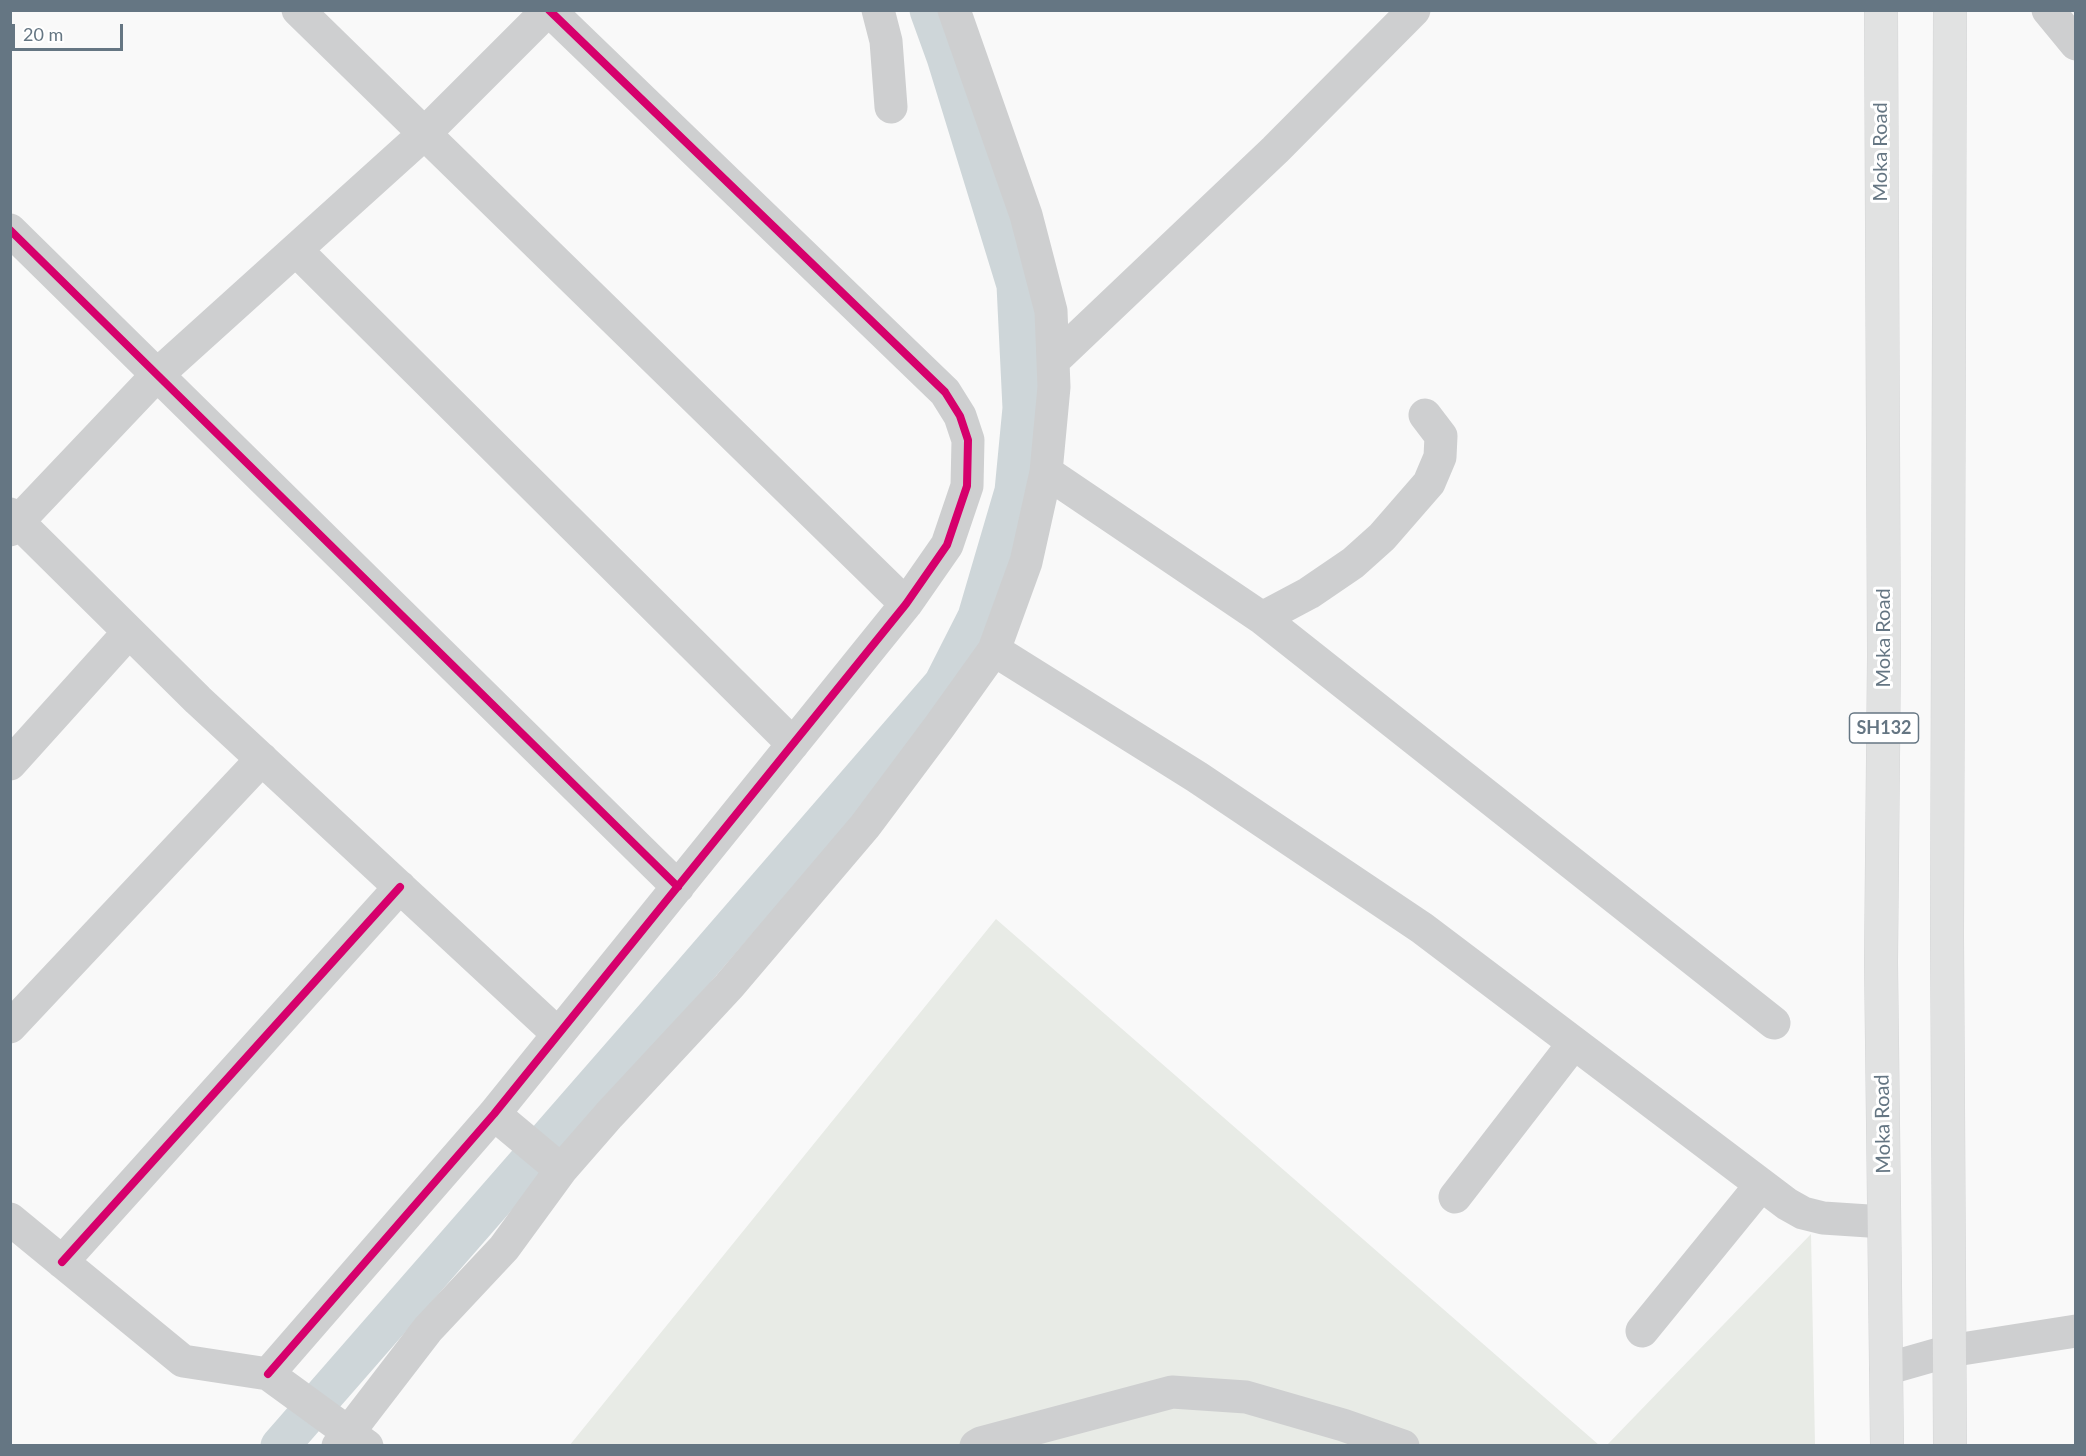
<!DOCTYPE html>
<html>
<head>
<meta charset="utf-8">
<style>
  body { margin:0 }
  #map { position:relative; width:2086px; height:1456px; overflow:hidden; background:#f9f9f9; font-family:Lato,sans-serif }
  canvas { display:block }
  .frame { position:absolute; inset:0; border:12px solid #657683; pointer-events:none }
  .scale { position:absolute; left:12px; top:24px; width:111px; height:27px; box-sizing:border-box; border:3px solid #657683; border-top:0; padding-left:8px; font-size:18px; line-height:21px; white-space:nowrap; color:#657683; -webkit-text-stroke:4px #fff; paint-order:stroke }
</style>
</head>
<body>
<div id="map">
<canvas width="2086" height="1456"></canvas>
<div class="frame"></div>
<div class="scale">20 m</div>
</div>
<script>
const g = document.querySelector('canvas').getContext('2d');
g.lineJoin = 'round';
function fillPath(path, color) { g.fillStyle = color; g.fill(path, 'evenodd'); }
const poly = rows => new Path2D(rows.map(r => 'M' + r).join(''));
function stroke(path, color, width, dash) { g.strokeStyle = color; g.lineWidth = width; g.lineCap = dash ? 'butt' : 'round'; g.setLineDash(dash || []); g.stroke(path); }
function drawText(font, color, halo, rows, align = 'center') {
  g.font = font + ' Lato,sans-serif'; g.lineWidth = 6; g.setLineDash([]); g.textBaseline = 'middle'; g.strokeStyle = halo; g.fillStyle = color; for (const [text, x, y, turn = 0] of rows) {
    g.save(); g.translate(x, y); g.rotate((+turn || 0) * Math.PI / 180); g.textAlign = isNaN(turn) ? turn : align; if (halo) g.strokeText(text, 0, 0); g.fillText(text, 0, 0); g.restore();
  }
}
fillPath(poly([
  [996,919,1599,1445,569,1446],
  [1811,1234,1815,1445,1607,1445]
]), '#e8ebe6');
stroke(poly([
  [280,1446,652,1020,943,684,977,617,1014,491,1022,408,1016,285,946,57,929,10]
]), '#ced6d9', 39);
const major = poly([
  [1881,10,1884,656,1881,962,1887,1446],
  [1950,1446,1947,934,1950,10]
]);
stroke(major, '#d5d6d7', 34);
stroke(poly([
  [298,10,906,604],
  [878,10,886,41,891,107],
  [2048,10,2076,44],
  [10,230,678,887],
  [296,250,793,744],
  [1053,361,1275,150,1414,10],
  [1046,472,1262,618,1774,1023],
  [10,514,198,700,558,1034],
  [10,530,157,375,424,134,548,10],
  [1262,618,1309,593,1353,563,1382,537,1429,483,1440,457,1441,436,1425,415],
  [994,650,1197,777,1422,928,1787,1204,1803,1213,1823,1218,1884,1222],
  [10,764,129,632],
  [10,1027,262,759],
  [494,1114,561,1170],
  [1455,1197,1574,1043],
  [10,1219,183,1361,268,1374,367,1446],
  [62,1262,400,887],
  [1642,1331,1761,1185],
  [1886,1369,1949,1351,2076,1331],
  [268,1374,494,1114,906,604,947,545,967,486,968,440,960,416,945,392,549,10],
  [338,1446,428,1329,504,1248,561,1170,609,1115,729,986,865,826,939,727,994,650,1026,562,1046,472,1054,387,1051,311,1026,215,954,10],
  [976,1446,981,1443,1172,1392,1246,1397,1343,1425,1403,1446]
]), '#cecfd0', 33);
stroke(major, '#e1e2e2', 33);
stroke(poly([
  [10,230,678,887],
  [62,1262,400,887],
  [268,1374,494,1114,906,604,947,545,967,486,968,440,960,416,945,392,549,10]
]), '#d6006c', 8);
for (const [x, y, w] of [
  [1884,728,69]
]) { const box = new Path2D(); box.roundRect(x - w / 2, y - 15, w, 30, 4.5); g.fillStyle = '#fff'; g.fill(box); stroke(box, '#657683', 1.5); }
drawText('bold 18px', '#657683', null, [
  ["SH132",1884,728]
]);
drawText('20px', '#657683', '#fff', [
  ["Moka Road",1881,152,-90],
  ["Moka Road",1884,638,-90],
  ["Moka Road",1883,1124,-91]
]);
</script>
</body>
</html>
